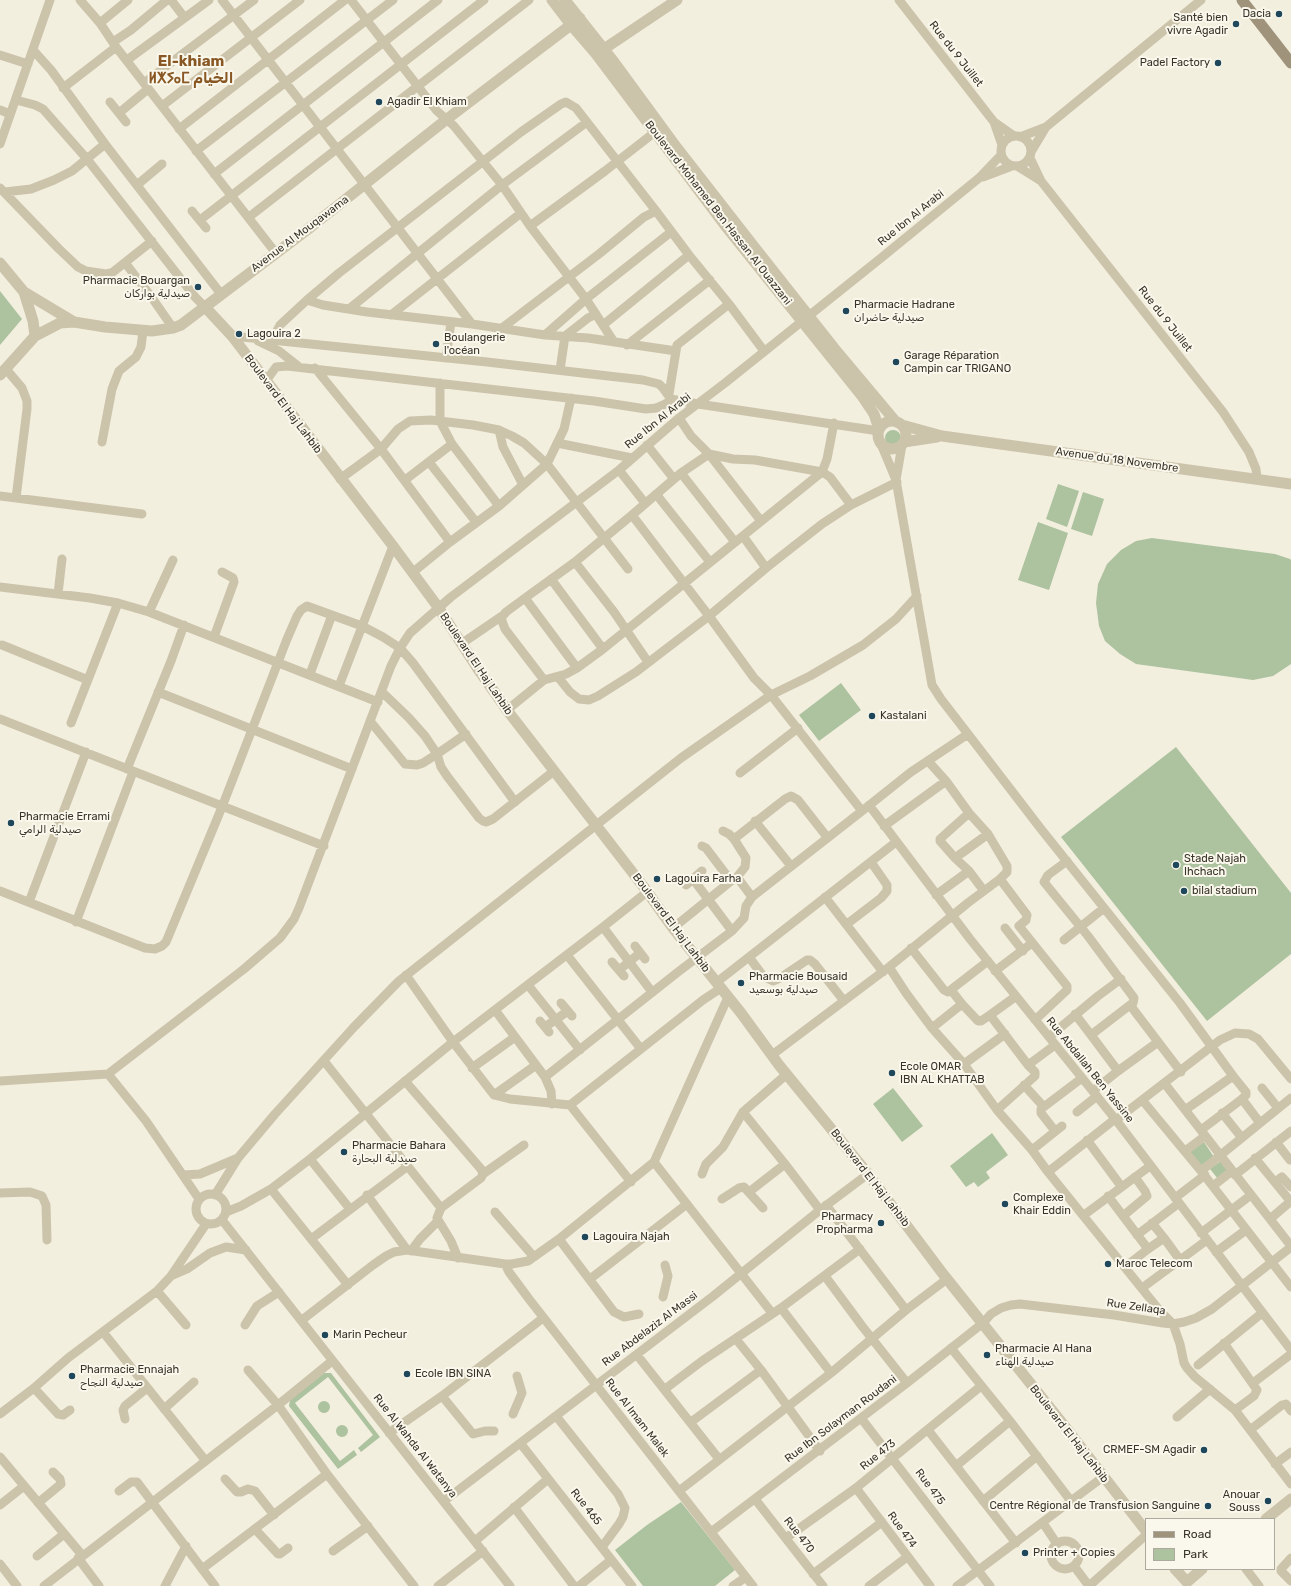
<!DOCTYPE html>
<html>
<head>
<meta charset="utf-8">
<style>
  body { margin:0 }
  #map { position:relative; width:1291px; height:1586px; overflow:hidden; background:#f3efdf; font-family:Rubik,sans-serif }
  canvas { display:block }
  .legend { position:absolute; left:1145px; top:1518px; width:130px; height:52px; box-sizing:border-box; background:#faf8ec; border:1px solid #ada99e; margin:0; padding:5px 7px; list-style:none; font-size:12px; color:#39332a }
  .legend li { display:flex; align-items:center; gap:8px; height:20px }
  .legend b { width:20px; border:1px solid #ada99e }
</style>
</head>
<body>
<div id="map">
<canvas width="1291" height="1586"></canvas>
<ul class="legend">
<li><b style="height:5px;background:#9f937c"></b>Road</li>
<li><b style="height:11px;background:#adc29f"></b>Park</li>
</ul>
</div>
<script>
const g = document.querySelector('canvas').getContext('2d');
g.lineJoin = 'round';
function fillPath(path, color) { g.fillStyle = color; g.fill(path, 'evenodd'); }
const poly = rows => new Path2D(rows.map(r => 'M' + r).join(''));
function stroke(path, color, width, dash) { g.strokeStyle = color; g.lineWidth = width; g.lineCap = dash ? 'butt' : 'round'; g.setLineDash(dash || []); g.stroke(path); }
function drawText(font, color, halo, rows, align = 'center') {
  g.font = font + ' Rubik,Vazirmatn,"Noto Sans Tifinagh",sans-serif'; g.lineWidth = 4; g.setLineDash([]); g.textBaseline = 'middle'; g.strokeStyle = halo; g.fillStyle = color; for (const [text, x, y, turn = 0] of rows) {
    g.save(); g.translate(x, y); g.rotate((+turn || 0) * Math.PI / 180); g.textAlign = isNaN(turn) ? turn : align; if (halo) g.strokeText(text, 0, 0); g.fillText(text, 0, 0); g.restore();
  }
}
fillPath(poly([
  [0,291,22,319,0,345],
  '885 438a8 8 0 1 1 16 0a8 8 0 1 1-16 0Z',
  [1058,484,1079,491,1067,527,1046,519],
  [1083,492,1104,499,1092,536,1071,529],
  [1038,522,1068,533,1049,590,1018,580],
  [1152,538,1275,554,1290,559,1291,560,1291,664,1273,676,1253,680,1136,664,1120,654,1105,641,1099,626,1096,603,1098,584,1107,564,1121,550,1136,541],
  [841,683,861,710,819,741,799,715],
  [1176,747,1291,893,1291,954,1207,1021,1061,837],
  [893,1088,923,1126,902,1142,873,1104],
  [992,1133,1008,1155,986,1172,990,1178,978,1187,974,1182,966,1187,950,1166],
  [1204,1142,1214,1157,1201,1166,1190,1152],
  [1222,1160,1229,1170,1218,1179,1210,1169],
  [324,1373,331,1373,380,1437,361,1452,358,1448,373,1435,328,1377,295,1403,340,1461,354,1450,357,1455,338,1469,289,1406,290,1400],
  '318 1407a6 6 0 1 1 12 0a6 6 0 1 1-12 0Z',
  '336 1431a6 6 0 1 1 12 0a6 6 0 1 1-12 0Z',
  [681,1502,735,1570,715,1586,643,1586,615,1550,647,1525]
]), '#adc29f');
stroke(poly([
  [80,0,100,23,116,47,275,252],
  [171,0,184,17],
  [222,0,472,324],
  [351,0,437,111,454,126,502,185,530,226,605,171,655,132],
  [899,0,994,122,1014,136],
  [100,23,128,0],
  [113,42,131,30,167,0],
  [33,50,51,70,105,144,221,294],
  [0,55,28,64],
  [127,60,209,0],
  [144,83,254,0],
  [63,88,116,47],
  [16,100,35,105,43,109,87,159,195,297,205,307],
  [110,102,126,122],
  [162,106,300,0],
  [0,110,10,114],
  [119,113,148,89],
  [994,122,1002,145],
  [179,129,345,0],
  '1001 151a15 15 0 1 1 30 0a15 15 0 1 1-30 0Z',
  [1020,137,1046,127,1201,0],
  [0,144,50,0],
  [196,151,393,0],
  [1031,152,1046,127],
  [1030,158,1041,181,1223,412,1249,452,1256,469,1257,479],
  [1017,166,1041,181],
  [214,174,438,0],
  [983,177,1012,166],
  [137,185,162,164],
  [0,188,59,249,78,267,86,271,106,274,113,272,152,241],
  [5,192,31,189,54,180,72,171,105,144],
  [192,211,206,228],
  [249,217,529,0],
  [200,220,484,0],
  [530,226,586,299,614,342],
  [126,264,150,295,173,328],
  [307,300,339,273,521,132,561,104,566,102,576,108,656,211],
  [349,309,502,185,587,122],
  [391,315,521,213],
  [603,325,689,255],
  [502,328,599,254,644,217,656,211,689,255,729,304,764,351],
  [545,335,586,299,671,232],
  [232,336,487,362,643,380,659,384,663,388,671,399,698,404,879,431],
  [272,340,280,325,307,300,323,305,367,312,472,324,545,335,588,338,676,351,677,345,729,304],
  [258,341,279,351,298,366],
  [627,345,710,280],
  [446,358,451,322],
  [315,368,381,449,450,542,499,506,547,464,564,429,571,398],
  [6,369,22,388,27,401,27,409,16,498],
  [560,370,565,336,588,318,596,314],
  [266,381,276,367,287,366,594,401,646,409,656,408,661,406,667,403,671,399],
  [440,383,440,421,452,444],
  [669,394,676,351],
  [679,418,691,436,709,454,761,521],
  [499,430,512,436,524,443,547,464,628,569],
  [102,442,112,389,119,371,136,357,141,347,143,331],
  [557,443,632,458],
  [647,445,674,479],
  [429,462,476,522],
  [619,470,645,503],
  [681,473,735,542],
  [340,479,381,449,398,429,410,421,431,420,473,425,499,430,503,447,523,485],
  [405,480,452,444,499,506],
  [896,480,902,445],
  [656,494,710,562],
  [0,496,142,514],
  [851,505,830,477,822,472,755,460,733,459,709,454,681,473,632,515,709,616,754,678,771,695,862,811],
  [743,536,766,568],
  [575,562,632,515],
  [412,573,450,542],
  [551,579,603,649],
  [0,587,90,598,118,603,149,612,378,702],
  [58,594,62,559],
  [525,598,577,668,603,649,822,472,827,459,834,423],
  [149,612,173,560],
  [214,637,234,582,233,578,222,572],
  [461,644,502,616],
  [2,645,88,680],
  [310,674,332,615],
  [558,677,570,692,579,699,589,700,598,696,636,672,709,616,766,568,822,524,851,505,897,482],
  [544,680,505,629,501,618,506,612,525,598,575,562,614,612,648,662],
  [339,686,393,546],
  [158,692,352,769],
  [507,710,544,680,566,674,577,668],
  [0,719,324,846],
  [370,721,405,764,417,765,423,763,437,754,425,736,409,718,382,692],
  [71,723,118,603],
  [466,734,437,754,441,767,447,776,479,818,483,821,486,822,493,819,554,771],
  [968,734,1041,829,1180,1003,1233,1076,1185,1110],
  [928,761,946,781,969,813,988,834,1007,866,1007,872,1000,879],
  [127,769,171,661,184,625],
  [740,773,798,728],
  [869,805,970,939,1116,1120,1291,1350],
  [969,813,940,839,940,841,955,858,969,871,984,891],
  [755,821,791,866],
  [884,826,946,781],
  [723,831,729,834,734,839,785,799,791,796,798,800,827,837],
  [734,839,746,858,745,867,737,877],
  [702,846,706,848,731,881,737,877,752,897],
  [955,858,988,834],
  [1067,861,1048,875,1044,882,1088,936,1134,998,1133,1003,1130,1005,1091,1035,1118,1071,1093,1091],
  [693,879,732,931],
  [686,885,702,871],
  [0,891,145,948,155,949,162,946,166,942,222,807,287,639,297,616,301,610,307,606,362,626,383,637,400,648,413,663,515,802],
  [936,895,969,871],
  [825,897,883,972],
  [29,902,86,752],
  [76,922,133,772],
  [847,924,881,898,887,891,887,885,871,862],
  [603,927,652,992],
  [673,928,731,881],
  [1005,928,1023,951],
  [1064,940,1104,908],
  [635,946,645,959],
  [911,948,944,990,948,992,988,961],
  [567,955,641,1049],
  [749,957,763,976,773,981,780,978,807,960,810,960,815,964,844,1001],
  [612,962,624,976],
  [889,967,906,993,932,1028,964,1064,997,1110,1032,1150,1048,1172,1160,1311,1173,1324,1180,1344,1184,1363,1187,1368,1195,1377,1235,1410,1291,1484],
  [619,970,640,953],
  [995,971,1032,943],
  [406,975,453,1042,494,1095,510,1099,570,1105,631,1182],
  [717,982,896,842],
  [528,985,580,1050],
  [1015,997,990,1015,1028,1065,1055,1045],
  [561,1003,572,1016],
  [962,1004,978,1021,981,1021,990,1015],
  [1130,1005,1181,1072],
  [495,1010,545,1077,678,972,732,931,744,918,746,906,752,897,862,811,911,772,968,734,941,699,932,685,896,480,881,444],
  [1075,1014,1091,1035],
  [540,1021,549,1032],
  [545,1027,568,1011],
  [932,1028,962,1004,951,990],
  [1049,1037,1098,996,1121,979],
  [772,1055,889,967,969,902,1000,879,1027,915,1026,920,1019,926,1067,986,1067,990,1035,1020],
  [324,1061,441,1208,437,1218,451,1241,458,1258],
  [964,1064,1005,1034],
  [472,1068,515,1037],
  [1118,1071,1158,1042],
  [108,1074,146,1121,199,1199],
  [1233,1076,1246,1092,1246,1095,1242,1099],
  [545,1077,551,1091,552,1104],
  [0,1081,108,1074,244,969,280,938,294,919,299,908,391,666,400,648,410,633,451,597,619,470,679,418,725,383,881,258,979,178,1001,155],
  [405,1081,481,1169,483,1174,481,1178,441,1208],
  [1165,1084,1291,1246],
  [1024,1085,1043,1106],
  [1262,1088,1278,1108],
  [494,1095,536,1065],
  [1291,1098,1201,1171,1291,1287],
  [1143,1101,1201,1171],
  [570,1105,703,1000,721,988],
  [997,1110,1035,1076,1035,1072,1028,1065],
  [743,1112,785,1164,820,1210],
  [1077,1112,1097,1096],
  [1222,1113,1242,1138],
  [1116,1120,1220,1040,1235,1033,1249,1034,1258,1039,1291,1079],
  [1201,1130,1242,1099,1260,1123],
  [1055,1131,1041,1113,1041,1109,1082,1078],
  [1087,1140,1121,1186],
  [1276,1142,1290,1160],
  [1032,1150,1062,1126],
  [1185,1151,1205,1136],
  [1255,1158,1291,1202],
  [310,1159,350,1209],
  [654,1162,772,1313],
  [1048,1172,1115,1119],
  [483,1174,524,1145],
  [702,1174,706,1164,723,1147,743,1112,787,1074],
  [183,1175,200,1174,238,1158],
  [1235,1175,1291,1131],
  [1275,1182,1282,1177,1291,1187],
  [1213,1186,1232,1171],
  [271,1189,348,1285],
  [749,1192,785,1164],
  [0,1193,30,1192,42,1196,46,1205,47,1240],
  '196 1209a15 15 0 1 1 30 0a15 15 0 1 1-30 0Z',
  [215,1195,238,1158,275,1114,354,1027,399,981,681,758,771,695,810,676,863,645,896,619,917,596],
  [367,1195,407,1250],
  [1108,1196,1148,1249,1164,1238,1180,1260,1207,1240],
  [1175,1198,1205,1175],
  [722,1199,739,1188,744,1187,763,1208],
  [826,1205,906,1310],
  [226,1212,241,1206,271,1189,310,1159,453,1042,603,927,647,892],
  [495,1212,534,1257],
  [1084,1215,1150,1166],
  [1123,1216,1147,1196,1145,1191,1135,1177],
  [1270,1219,1290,1202],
  [222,1220,510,1586],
  [1152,1223,1164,1238],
  [1201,1233,1251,1195],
  [1137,1235,1179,1203],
  [311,1239,408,1166],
  [559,1239,614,1312,624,1317,639,1314],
  [411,1251,420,1239,438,1221],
  [1216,1252,1246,1230],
  [505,1264,509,1272,529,1299,753,1586],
  [1125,1267,1148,1249],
  [171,1276,187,1269,210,1253,226,1247,246,1250],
  [825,1276,862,1326,907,1383],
  [590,1279,687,1204],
  [1142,1288,1180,1260],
  [157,1291,186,1325],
  [663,1297,668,1276,665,1265],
  [781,1308,831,1373],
  [302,1320,373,1265,386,1256,394,1252,407,1250,505,1264,512,1264,528,1261,559,1239,654,1162,728,997],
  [245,1325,257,1306,279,1292],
  [103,1332,205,1460],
  [736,1339,761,1370,820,1451],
  [1224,1343,1257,1390,1254,1396,1235,1410],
  [951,1348,1010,1421,1071,1501],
  [637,1355,719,1459],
  [1198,1365,1262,1313],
  [248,1370,278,1405,327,1474,414,1586],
  [1253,1383,1291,1354],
  [34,1388,58,1414,63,1415,70,1410],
  [665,1389,702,1361,781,1308,860,1249],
  [442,1396,473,1434,485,1431,494,1431],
  [164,1409,194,1382],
  [0,1414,34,1388,68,1358,157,1291,171,1276,206,1224],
  [513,1414,522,1393,517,1376],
  [556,1416,618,1494,625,1508,623,1517,619,1524,602,1547],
  [1177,1417,1210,1389],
  [861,1418,990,1586],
  [125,1419,123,1410,125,1406,147,1388],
  [691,1422,761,1370],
  [928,1430,1016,1543],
  [1250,1430,1282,1405,1286,1404,1291,1411],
  [389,1433,442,1396,543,1318],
  [521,1444,632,1586],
  [0,1457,82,1555],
  [1275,1464,1291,1452],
  [956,1466,1010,1421],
  [225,1479,237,1492,241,1492,248,1489,255,1491,274,1515],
  [856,1488,930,1586],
  [119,1491,131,1482,137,1482,215,1586],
  [679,1491,831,1373,906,1310,947,1279],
  [755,1499,823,1586],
  [444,1501,712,1297,820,1210,868,1174],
  [983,1501,1037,1456],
  [38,1503,61,1484,60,1479,53,1472],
  [0,1505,24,1486],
  [514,1507,574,1586],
  [1043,1523,1057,1544],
  [255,1529,278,1554,280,1554,288,1548],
  [711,1532,907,1383,983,1323,991,1314,1001,1308,1011,1305,1020,1304,1114,1315,1163,1323,1173,1324,1184,1322,1196,1318,1212,1309,1291,1247],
  [786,1538,856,1488,981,1386],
  [475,1541,548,1479],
  '1051 1555a14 14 0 1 1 28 0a14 14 0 1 1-28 0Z',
  [333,1551,368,1526],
  [37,1556,64,1534],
  [78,1558,99,1586],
  [1291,1558,1281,1569,1281,1571,1291,1581],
  [0,1564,17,1586],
  [1074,1566,1089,1586],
  [202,1569,327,1474],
  [1246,1569,1259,1586],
  [813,1574,882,1522],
  [44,1586,278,1405,332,1361],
  [165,1586,186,1546],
  [438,1586,483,1551],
  [579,1586,611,1560],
  [733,1586,746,1577],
  [869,1586,907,1557],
  [957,1586,1103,1477],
  [1089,1586,1146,1535]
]), '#ccc3ab', 9);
stroke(poly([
  [552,0,571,25,596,54,724,224,862,396,874,414,879,429],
  [565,0,614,62,677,148,755,248,834,348,896,422],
  [598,53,677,0],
  [0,263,24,292,33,321,35,336],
  [24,292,74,322],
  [205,307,232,336,393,546,438,607,478,669,507,710,643,886,673,928,741,1013,779,1065,868,1174,943,1274,1066,1428,1146,1531],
  [0,375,35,336,60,323,74,322,105,327,152,331,173,328,181,325,312,226,447,119,580,18],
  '878 435a14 14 0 1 1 28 0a14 14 0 1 1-28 0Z',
  [902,425,942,436,1291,484],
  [904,442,937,437],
  [1266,1519,1291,1499],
  [1175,1569,1187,1582,1202,1569]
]), '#ccc3ab', 11);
stroke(poly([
  [1242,0,1291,63]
]), '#9f937c', 11);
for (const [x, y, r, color] of [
  [1279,14,4,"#1f475b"],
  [1236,24,4,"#1f475b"],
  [1218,63,4,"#1f475b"],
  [379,102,4,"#1f475b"],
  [198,287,4,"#1f475b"],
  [846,311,4,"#1f475b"],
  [239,334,4,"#1f475b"],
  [436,344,4,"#1f475b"],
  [896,362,4,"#1f475b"],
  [872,716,4,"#1f475b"],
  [11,823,4,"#1f475b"],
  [1176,865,4,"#1f475b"],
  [657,879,4,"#1f475b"],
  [1184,891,4,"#1f475b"],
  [741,983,4,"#1f475b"],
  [892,1073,4,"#1f475b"],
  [344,1152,4,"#1f475b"],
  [1005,1204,4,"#1f475b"],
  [881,1223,4,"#1f475b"],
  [585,1237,4,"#1f475b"],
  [1108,1264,4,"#1f475b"],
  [325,1335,4,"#1f475b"],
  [987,1355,4,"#1f475b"],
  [407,1374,4,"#1f475b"],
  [72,1376,4,"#1f475b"],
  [1204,1450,4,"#1f475b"],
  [1268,1501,4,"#1f475b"],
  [1208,1506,4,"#1f475b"],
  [1025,1553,4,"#1f475b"]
]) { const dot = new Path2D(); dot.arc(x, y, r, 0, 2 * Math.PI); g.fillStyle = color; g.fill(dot); stroke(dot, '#faf8ec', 1.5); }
drawText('11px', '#39332a', '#faf8ec', [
  ["Dacia",1271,14,"right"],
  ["Santé bien",1228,18,"right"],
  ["vivre Agadir",1228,31,"right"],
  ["Padel Factory",1210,63,"right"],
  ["Agadir El Khiam",387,102],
  ["Pharmacie Bouargan",190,281,"right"],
  ["صيدلية بواركان",190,294,"right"],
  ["Pharmacie Hadrane",854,305],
  ["صيدلية حاضران",854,318],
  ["Lagouira 2",247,334],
  ["Boulangerie",444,338],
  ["l'océan",444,351],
  ["Garage Réparation",904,356],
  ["Campin car TRIGANO",904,369],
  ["Kastalani",880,716],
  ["Pharmacie Errami",19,817],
  ["صيدلية الرامي",19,830],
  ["Stade Najah",1184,859],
  ["Ihchach",1184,872],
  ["Lagouira Farha",665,879],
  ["bilal stadium",1192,891],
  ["Pharmacie Bousaid",749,977],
  ["صيدلية بوسعيد",749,990],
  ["Ecole OMAR",900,1067],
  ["IBN AL KHATTAB",900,1080],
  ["Pharmacie Bahara",352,1146],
  ["صيدلية البحارة",352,1159],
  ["Complexe",1013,1198],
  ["Khair Eddin",1013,1211],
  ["Pharmacy",873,1217,"right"],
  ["Propharma",873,1230,"right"],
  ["Lagouira Najah",593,1237],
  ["Maroc Telecom",1116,1264],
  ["Marin Pecheur",333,1335],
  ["Pharmacie Al Hana",995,1349],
  ["صيدلية الهناء",995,1362],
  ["Pharmacie Ennajah",80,1370],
  ["صيدلية النجاح",80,1383],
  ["Ecole IBN SINA",415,1374],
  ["CRMEF-SM Agadir",1196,1450,"right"],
  ["Anouar",1260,1495,"right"],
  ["Souss",1260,1508,"right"],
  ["Centre Régional de Transfusion Sanguine",1200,1506,"right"],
  ["Printer + Copies",1033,1553]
], 'left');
drawText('11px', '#39332a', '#faf8ec', [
  ["Rue du 9 Juillet",956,54,52],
  ["Boulevard Mohamed Ben Hassan Al Ouazzani",718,213,52],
  ["Rue Ibn Al Arabi",911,218,-39],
  ["Avenue Al Mouqawama",300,234,-37],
  ["Rue du 9 Juillet",1165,319,52],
  ["Boulevard El Haj Lahbib",283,404,53],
  ["Rue Ibn Al Arabi",658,421,-39],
  ["Avenue du 18 Novembre",1117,460,8],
  ["Boulevard El Haj Lahbib",476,664,56],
  ["Boulevard El Haj Lahbib",671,923,53],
  ["Rue Abdallah Ben Yassine",1090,1070,51],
  ["Boulevard El Haj Lahbib",870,1178,52],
  ["Rue Zellaqa",1136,1307,8],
  ["Rue Abdelaziz Al Massi",650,1329,-37],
  ["Rue Al Imam Malek",637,1418,52],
  ["Rue Ibn Solayman Roudani",841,1419,-37],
  ["Boulevard El Haj Lahbib",1069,1434,52],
  ["Rue Al Wahda Al Watanya",415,1446,52],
  ["Rue 473",878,1455,-39],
  ["Rue 475",930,1487,53],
  ["Rue 465",586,1507,52],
  ["Rue 474",902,1530,54],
  ["Rue 470",799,1535,52]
]);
drawText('bold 15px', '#885723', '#faf8ec', [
  ["El-khiam",191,62],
  ["ⵍⵅⵢⴰⵎ الخيام",191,79]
]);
</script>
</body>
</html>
